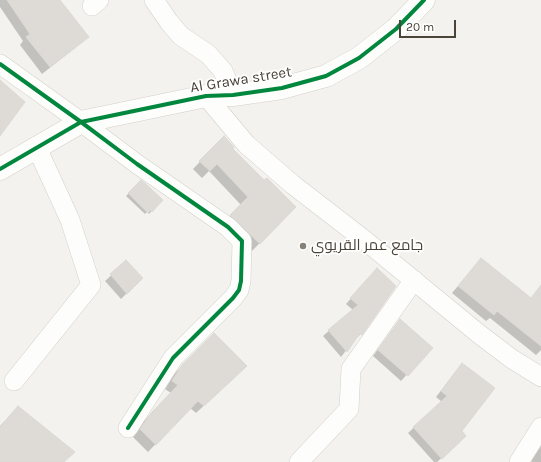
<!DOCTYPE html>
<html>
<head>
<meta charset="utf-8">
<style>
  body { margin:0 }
  #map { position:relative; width:541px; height:462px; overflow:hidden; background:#f4f2ee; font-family:Karla,sans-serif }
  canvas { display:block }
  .scale { position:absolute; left:399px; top:20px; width:57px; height:18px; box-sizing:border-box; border:2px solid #4b4439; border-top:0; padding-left:5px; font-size:12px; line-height:14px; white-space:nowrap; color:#4b4439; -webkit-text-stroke:3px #fff; paint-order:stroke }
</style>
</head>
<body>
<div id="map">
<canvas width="541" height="462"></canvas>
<div class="scale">20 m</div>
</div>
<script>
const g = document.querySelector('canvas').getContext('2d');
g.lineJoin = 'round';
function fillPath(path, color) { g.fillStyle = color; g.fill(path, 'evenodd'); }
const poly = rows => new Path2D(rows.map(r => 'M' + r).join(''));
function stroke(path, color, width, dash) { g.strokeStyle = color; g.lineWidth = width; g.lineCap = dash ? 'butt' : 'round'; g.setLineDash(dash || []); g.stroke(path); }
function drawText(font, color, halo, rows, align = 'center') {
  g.font = font + ' Karla,Cairo,sans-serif'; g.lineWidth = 3.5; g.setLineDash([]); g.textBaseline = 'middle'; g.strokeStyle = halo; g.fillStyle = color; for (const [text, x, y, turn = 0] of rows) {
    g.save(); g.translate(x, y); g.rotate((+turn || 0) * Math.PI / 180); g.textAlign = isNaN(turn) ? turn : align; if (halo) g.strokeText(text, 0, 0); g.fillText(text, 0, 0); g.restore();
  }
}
fillPath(poly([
  [0,0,45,0,88,37,80,44,42,74,20,45,23,41,0,7],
  [224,137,231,149,264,182,295,207,252,251,224,223,241,205,209,171,202,178,193,169],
  [141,181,162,200,149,214,147,212,145,214,126,196],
  [481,259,530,299,541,300,541,350,536,355,490,318,486,321,452,293],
  [126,262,142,278,121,299,105,281],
  [372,275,395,286,361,334,355,339,341,357,323,336,353,310,346,304],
  [400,320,431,348,401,381,373,356,395,326],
  [214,334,239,373,196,413,190,408,148,452,133,437,144,421,171,393,165,389,174,374],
  [457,370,461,431,460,442,437,462,434,462,408,433,442,402,436,397],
  [18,407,63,462,0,462,0,426],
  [541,446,541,462,532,462,531,461]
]), '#0003');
const building = poly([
  [7,0,60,0,89,37,50,67,26,37,30,34,7,0],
  [0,80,25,102,0,136,0,80],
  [224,136,234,147,233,149,264,180,267,178,296,207,260,244,230,215,248,197,217,164,210,171,199,161,224,136],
  [141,180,147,185,163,200,152,212,151,210,148,213,128,193,141,180],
  [481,258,531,298,541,285,541,346,497,311,494,315,458,286,481,258],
  [126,260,143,278,127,294,110,274,126,260],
  [377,268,396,286,362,335,360,333,347,352,328,330,358,305,350,298,377,268],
  [400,319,433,348,408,376,378,350,400,319],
  [214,333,247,366,204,406,198,401,156,445,140,429,152,412,178,385,172,381,182,365,214,333],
  [462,363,495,388,462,431,466,436,442,459,413,427,447,396,441,391,462,363],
  [18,406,75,452,64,462,0,462,0,427,18,406]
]);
fillPath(building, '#dedbd6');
stroke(building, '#dcd9d4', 1);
const minor = poly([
  [154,0,169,22,181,36,208,54,223,71,233,95],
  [92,6,99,0],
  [0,64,81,122,137,164,228,227,242,241,241,281,239,290,233,298,173,358,128,428],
  [206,96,246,144,292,184,367,242,479,334,512,359,541,377],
  [14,381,91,285,70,220,37,148],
  [299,462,349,409,351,369,414,280],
  [519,462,541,427]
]);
const tertiary = poly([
  [0,169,81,122,206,96,233,95,282,88,326,76,359,58,396,29,424,0]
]);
stroke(minor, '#d2d0cb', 20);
stroke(tertiary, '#d2d0cb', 23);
stroke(minor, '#fdfdfc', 19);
stroke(tertiary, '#fdfdfc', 22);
stroke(poly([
  [0,64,81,122,137,164,228,227,242,241,241,281,239,290,233,298,173,358,128,428],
  [0,169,81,122,206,96,233,95,282,88,326,76,359,58,396,29,424,0]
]), '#00873e', 4);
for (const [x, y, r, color] of [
  [303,246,4,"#868178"]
]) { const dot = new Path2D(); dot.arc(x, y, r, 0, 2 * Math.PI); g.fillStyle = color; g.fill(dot); stroke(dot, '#fff', 1.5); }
drawText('15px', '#4b4439', '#fff', [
  ["Al Grawa street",241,80,-9]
]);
drawText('15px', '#4b4439', '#fff', [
  ["جامع عمر القريوي",311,246]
], 'left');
</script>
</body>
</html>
